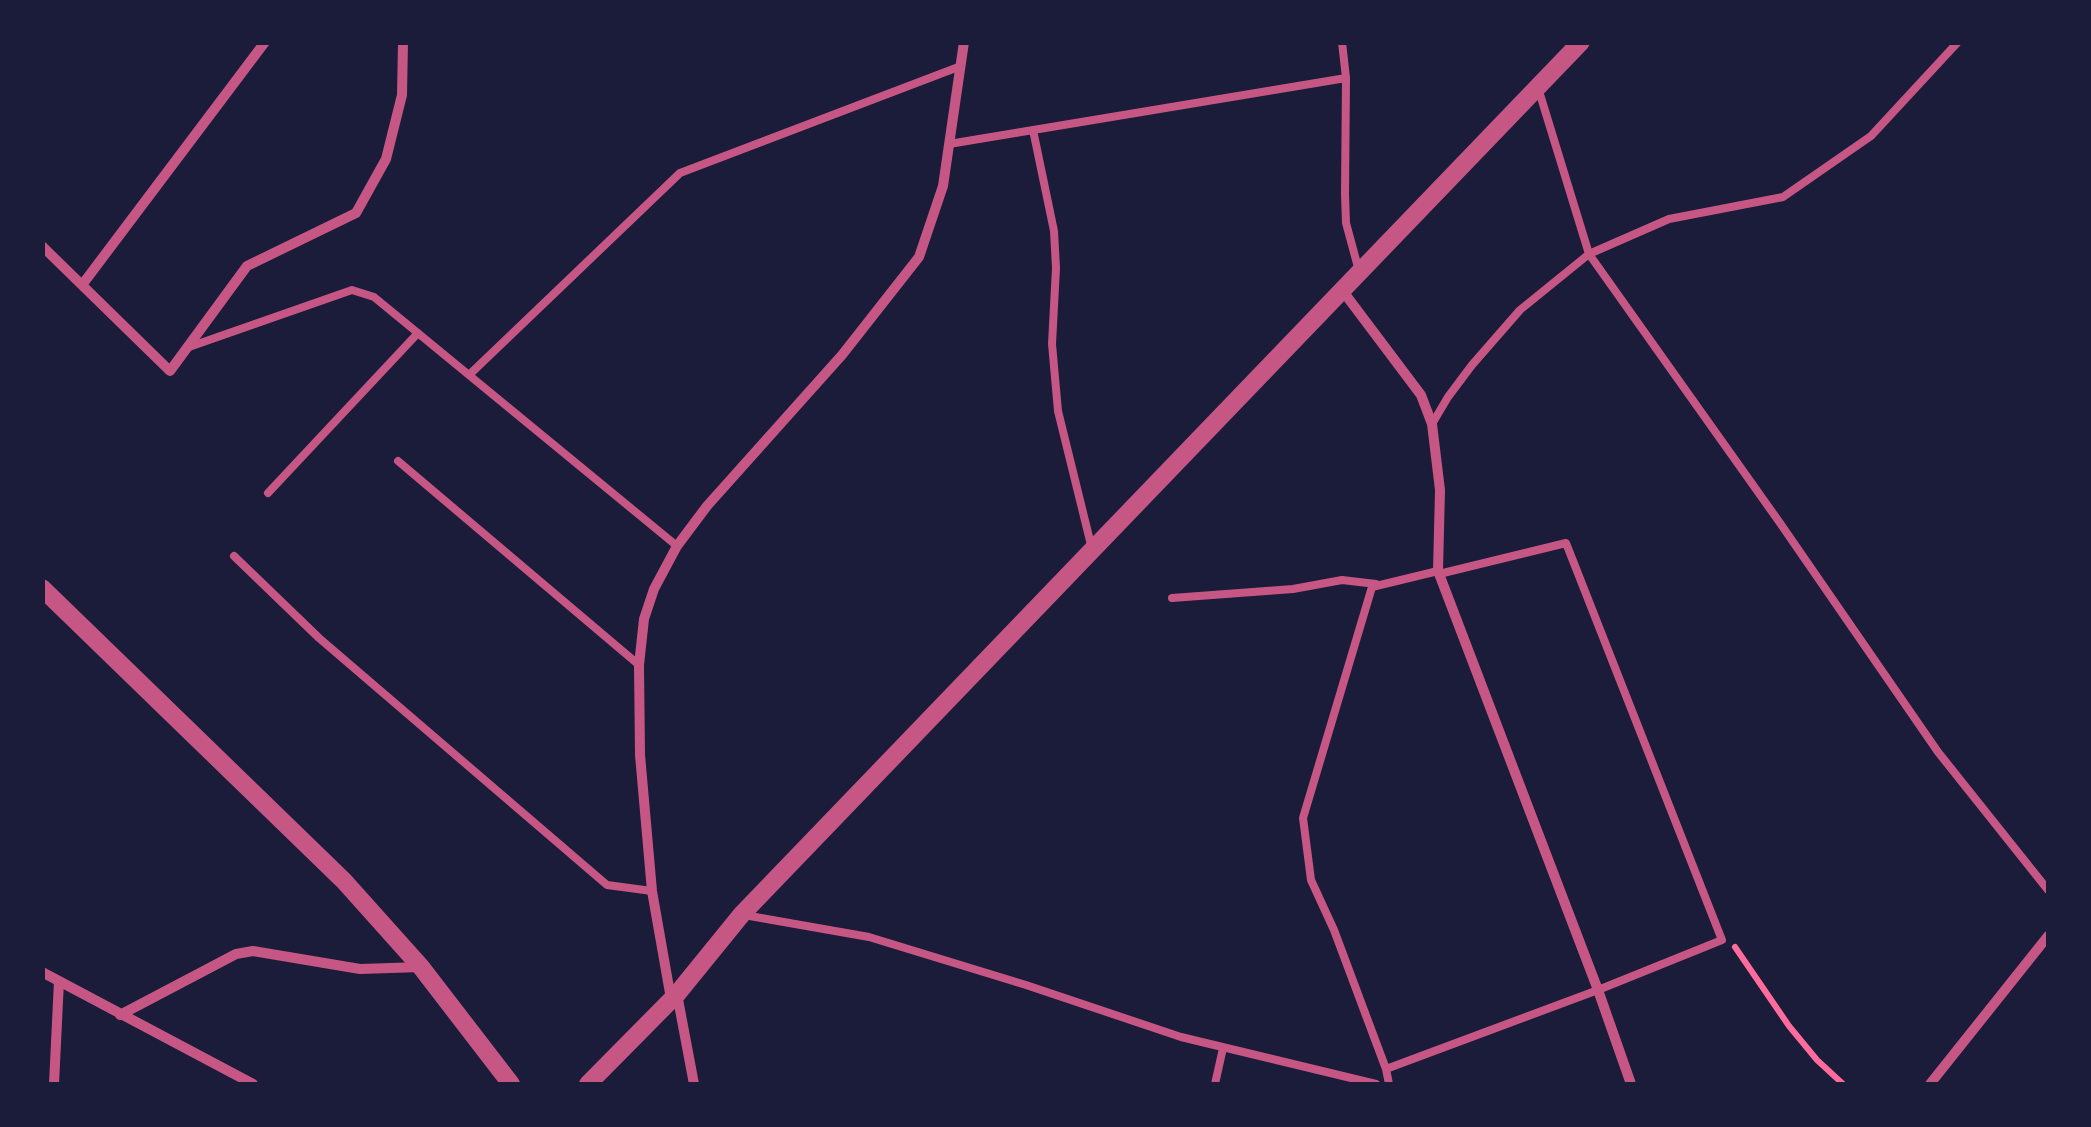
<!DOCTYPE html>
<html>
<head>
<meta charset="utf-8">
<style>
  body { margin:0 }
  #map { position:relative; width:2091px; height:1127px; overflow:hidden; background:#1b1b3a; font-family:Mulish,sans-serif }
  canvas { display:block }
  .frame { position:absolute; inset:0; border:45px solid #1b1b3a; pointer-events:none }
</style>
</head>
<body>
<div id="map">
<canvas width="2091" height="1127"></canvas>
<div class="frame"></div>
</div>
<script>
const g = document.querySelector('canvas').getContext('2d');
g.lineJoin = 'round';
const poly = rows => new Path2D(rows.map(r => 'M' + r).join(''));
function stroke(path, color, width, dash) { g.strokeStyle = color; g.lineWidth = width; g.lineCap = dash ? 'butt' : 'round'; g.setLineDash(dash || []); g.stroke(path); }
stroke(poly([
  [1735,947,1789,1026,1817,1060,1843,1084]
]), '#ff6b9d', 6);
stroke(poly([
  [1342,42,1346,78,1345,194,1346,223,1359,271],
  [1539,91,1589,254,1780,523,1938,752,2048,890],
  [1033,130,1054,231,1056,268,1052,344,1058,411,1092,549],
  [949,144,1346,78],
  [189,347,352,290,374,297,677,546],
  [469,375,680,173,961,66],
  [1432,424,1448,397,1472,365,1520,310,1589,254,1669,219,1783,197,1871,136,1958,42],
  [398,461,639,665],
  [268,493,418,333],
  [234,556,319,638,607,885,652,891],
  [1172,598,1293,589,1342,580,1376,584],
  [744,915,869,937,1026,985,1181,1037,1376,1084],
  [1386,1069,1598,990,1722,940,1566,543,1439,574],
  [1215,1084,1223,1048],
  [1389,1084,1386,1069,1334,930,1311,880,1303,818,1372,587,1438,571]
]), '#c65784', 8);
stroke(poly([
  [42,246,170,371,247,266,356,213,386,159,402,95,403,42],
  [82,285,265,42],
  [1342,290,1421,395,1432,424,1440,490,1438,571,1598,990,1631,1084],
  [42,972,253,1084],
  [677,994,694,1084],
  [671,999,652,891,640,755,639,665,644,619,654,589,677,546,707,506,842,355,919,257,943,186,964,42],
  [120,1015,236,954,253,951,360,969,421,967],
  [54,1084,59,981],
  [1930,1084,2048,936]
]), '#c65784', 10);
stroke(poly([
  [42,588,344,881,421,967,511,1084],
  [588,1084,677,994,742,914,1581,42]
]), '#c65784', 18);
</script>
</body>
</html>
